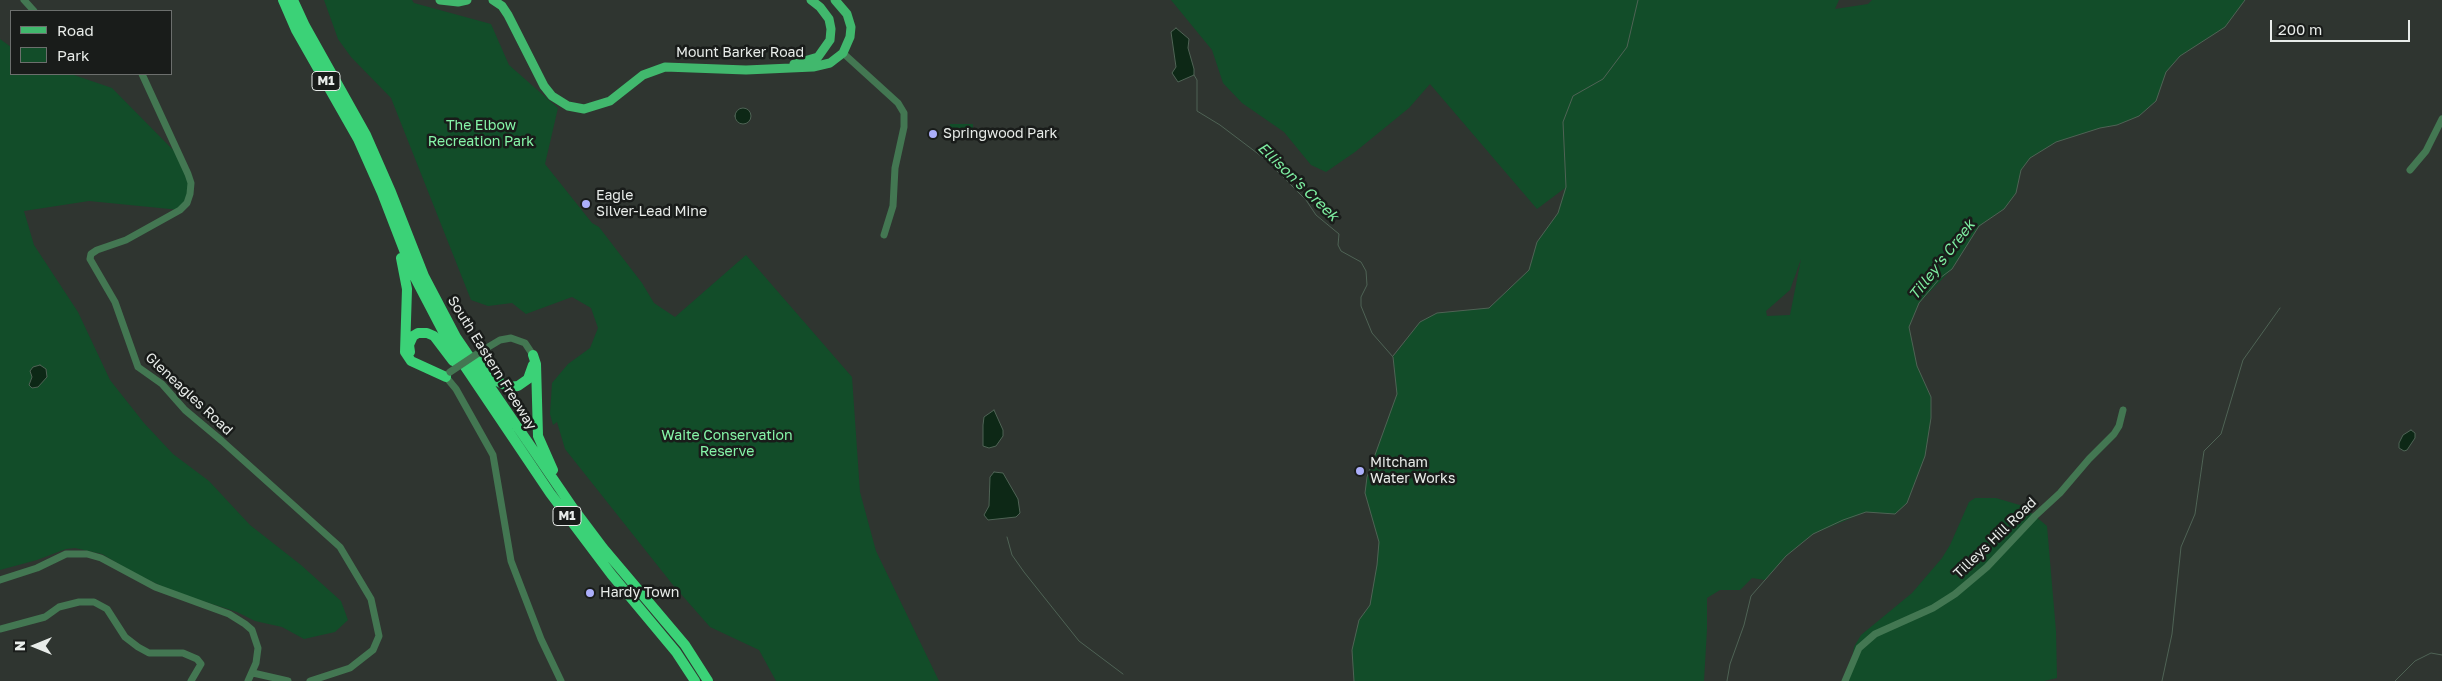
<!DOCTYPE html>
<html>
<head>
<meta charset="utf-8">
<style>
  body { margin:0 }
  #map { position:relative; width:2442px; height:681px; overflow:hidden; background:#2f3530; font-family:"Golos Text",sans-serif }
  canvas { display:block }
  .legend { position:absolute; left:10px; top:10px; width:162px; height:65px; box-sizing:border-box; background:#191c1a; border:1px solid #6c6f6d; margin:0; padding:6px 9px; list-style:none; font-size:15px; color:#e8ece9 }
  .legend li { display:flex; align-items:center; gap:10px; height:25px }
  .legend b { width:25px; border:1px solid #6c6f6d }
  .north { position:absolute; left:10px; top:621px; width:50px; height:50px; -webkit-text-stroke:4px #191c1a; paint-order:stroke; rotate:270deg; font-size:14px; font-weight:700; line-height:20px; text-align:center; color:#e8ece9 }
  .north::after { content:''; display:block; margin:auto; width:18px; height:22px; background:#e8ece9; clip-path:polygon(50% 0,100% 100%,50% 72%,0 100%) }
  .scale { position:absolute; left:2270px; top:20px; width:140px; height:22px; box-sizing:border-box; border:2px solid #e8ece9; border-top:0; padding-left:6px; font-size:15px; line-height:18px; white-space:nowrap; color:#e8ece9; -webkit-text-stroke:4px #191c1a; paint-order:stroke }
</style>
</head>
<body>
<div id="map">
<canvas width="2442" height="681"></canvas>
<ul class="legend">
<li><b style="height:6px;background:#41b86d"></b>Road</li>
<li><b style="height:14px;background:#124d29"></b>Park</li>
</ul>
<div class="north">N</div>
<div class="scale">200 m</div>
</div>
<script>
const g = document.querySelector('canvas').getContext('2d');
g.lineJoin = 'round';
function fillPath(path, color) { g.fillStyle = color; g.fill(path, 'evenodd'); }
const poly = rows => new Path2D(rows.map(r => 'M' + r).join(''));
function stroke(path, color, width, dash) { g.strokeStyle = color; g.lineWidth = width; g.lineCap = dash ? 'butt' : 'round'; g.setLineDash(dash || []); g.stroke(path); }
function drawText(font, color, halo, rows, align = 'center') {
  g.font = font + ' "Golos Text",sans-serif'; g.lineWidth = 5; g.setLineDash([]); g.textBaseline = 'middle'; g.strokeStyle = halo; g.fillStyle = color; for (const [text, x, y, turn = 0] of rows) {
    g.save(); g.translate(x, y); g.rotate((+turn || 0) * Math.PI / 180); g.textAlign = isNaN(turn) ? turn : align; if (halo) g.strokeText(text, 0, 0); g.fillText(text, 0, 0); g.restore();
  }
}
fillPath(poly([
  [324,0,412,0,414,3,491,24,509,65,558,108,545,164,592,223,599,227,642,283,654,303,675,317,746,255,852,377,860,492,876,551,939,681,776,681,759,650,710,627,673,585,565,449,557,422,553,425,550,414,552,383,568,364,590,348,598,328,591,308,572,297,526,314,512,303,488,306,471,300,391,98,351,57,338,39],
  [1171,0,1839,0,1835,9,1868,4,1872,0,2245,0,2225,27,2180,56,2166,72,2156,101,2139,116,2117,125,2100,128,2056,142,2030,158,2021,170,2016,193,2005,208,1979,226,1952,269,1919,303,1909,327,1917,366,1931,397,1931,418,1925,456,1907,503,1895,514,1866,512,1813,534,1786,556,1765,580,1752,578,1740,590,1720,590,1707,598,1707,629,1704,681,1354,681,1352,650,1359,620,1370,605,1377,565,1379,542,1365,493,1367,477,1397,394,1393,357,1420,322,1437,313,1489,308,1529,270,1537,242,1558,213,1565,188,1537,209,1430,84,1409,108,1355,152,1326,172,1311,165,1284,132,1242,103,1223,83,1212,50],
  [1801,259,1790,315,1767,316,1766,311,1790,290],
  [0,39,11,47,11,74,71,74,112,88,181,158,188,174,190,194,180,210,89,201,24,211,34,245,78,312,110,380,144,423,173,454,209,481,250,525,301,565,341,601,348,620,335,632,304,639,282,627,255,621,237,612,174,592,134,573,102,554,75,548,66,549,37,560,0,570],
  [950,124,973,124,973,135,950,135],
  [1975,498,1996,498,2023,506,2047,526,2056,631,2057,678,2044,681,1849,681,1854,647,1861,635,1912,593,1942,558,1950,545,1969,502]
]), '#124d29');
const water = poly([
  [1176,28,1189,39,1188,48,1194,69,1194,75,1178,82,1172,73,1176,67,1171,32,1176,28],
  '735 116a8 8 0 1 1 16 0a8 8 0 1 1-16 0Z',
  [40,365,46,369,47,377,38,387,32,388,29,385,32,377,30,371,33,367,40,365],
  [994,410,1003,430,1003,436,996,446,989,448,983,446,983,425,984,417,994,410],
  [2411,430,2415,433,2415,438,2407,450,2404,451,2399,448,2399,443,2403,435,2411,430],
  [994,472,1003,473,1018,499,1020,513,1016,517,988,520,984,515,989,506,990,477,994,472]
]);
fillPath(water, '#0d2816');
stroke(water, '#4f6355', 1);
stroke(poly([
  [1194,75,1197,80,1197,111,1220,125,1265,159,1306,200,1316,215,1339,234,1338,245,1341,251,1361,262,1366,271,1367,285,1361,297,1361,306,1372,333,1393,357,1397,394,1367,477,1365,493,1379,542,1377,565,1370,605,1359,620,1352,650,1354,681],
  [1393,356,1420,322,1437,313,1489,308,1529,270,1537,242,1558,213,1566,187,1563,122,1573,96,1603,79,1627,47,1638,0],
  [1007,537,1012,555,1024,572,1079,641,1123,674],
  [1727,681,1730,664,1744,625,1751,596,1786,556,1813,534,1843,520,1866,512,1895,514,1907,503,1925,456,1931,418,1931,397,1917,366,1909,327,1919,303,1940,278,1952,269,1979,226,2004,209,2016,193,2021,170,2030,158,2056,142,2100,128,2117,125,2139,116,2156,101,2166,72,2180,56,2225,27,2245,0],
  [2162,681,2172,634,2181,547,2195,514,2204,451,2221,434,2243,360,2280,308],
  [2395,681,2415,661,2431,653,2442,655]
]), '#4f6355', 1);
stroke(poly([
  [24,0,34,11],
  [843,53,898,103,904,113,904,127,895,168,893,206,884,235],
  [142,74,188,174,191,183,190,194,187,203,180,210,126,240,97,250,91,254,90,259,115,302,138,367,162,384,185,410,222,441,340,547,371,599,379,636,373,650,350,668,310,681],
  [2410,170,2426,151,2442,119],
  [480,352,500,340,511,338,525,343,533,355],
  [448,374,446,377,456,389,493,455,511,561,541,639,561,681],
  [0,580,37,568,66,554,87,554,101,558,155,587,229,614,245,624,252,630,258,648,256,663,248,681],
  [0,629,45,617,59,607,79,602,94,602,107,609,125,637,138,647,149,653,183,653,197,659,201,664,191,681],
  [253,673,288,681],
  [1845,681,1859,648,1875,634,1933,608,1955,594,1987,567,2035,516,2060,493,2089,459,2114,434,2119,426,2123,410]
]), '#437752', 7);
stroke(poly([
  [440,0,458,2,467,0],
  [493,0,502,6,508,15,544,86,552,96,568,106,584,109,610,101,643,75,665,67,746,70,813,67,830,63,843,53,850,37,851,27,847,14,835,0],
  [794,64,818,57,830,40,831,29,829,19,820,7,811,0]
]), '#41b86d', 9);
stroke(poly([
  [283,0,296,30,358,139,382,193,414,276,449,343,550,493,611,574,676,652,695,681],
  [293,0,305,26,366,135,391,192,424,276,456,337,573,508,603,548,685,645,708,681],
  [401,258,407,289,405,352,411,361,446,377],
  [410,352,409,345,413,336,418,333,427,333,434,336,453,361],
  [533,355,536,364,538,436,553,470],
  [478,360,495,380,509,387,518,386,528,379,533,365]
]), '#3bd277', 10);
stroke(poly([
  [450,372,480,352]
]), '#437752', 7);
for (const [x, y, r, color] of [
  [933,134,5,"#acaffb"],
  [586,204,5,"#acaffb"],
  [1360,471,5,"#acaffb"],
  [590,593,5,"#acaffb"]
]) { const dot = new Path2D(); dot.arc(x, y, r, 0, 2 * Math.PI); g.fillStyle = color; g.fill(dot); stroke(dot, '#191c1a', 2); }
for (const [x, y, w] of [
  [326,81,28],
  [567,516,28]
]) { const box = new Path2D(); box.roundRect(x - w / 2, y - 9.5, w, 19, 4); g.fillStyle = '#191c1a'; g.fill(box); stroke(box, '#e8ece9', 1); }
drawText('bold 12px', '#e8ece9', null, [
  ["M1",326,81],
  ["M1",567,516]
]);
drawText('14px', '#e8ece9', '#191c1a', [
  ["Mount Barker Road",740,53],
  ["South Eastern Freeway",492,363,58],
  ["Gleneagles Road",189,394,43],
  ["Tilleys Hill Road",1995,538,-44]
]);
drawText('14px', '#86f5a8', '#191c1a', [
  ["The Elbow",481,126],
  ["Recreation Park",481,142],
  ["Waite Conservation",727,436],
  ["Reserve",727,452]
]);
drawText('14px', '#e8ece9', '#191c1a', [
  ["Springwood Park",943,134],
  ["Eagle",596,196],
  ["Silver-Lead Mine",596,212],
  ["Mitcham",1370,463],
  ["Water Works",1370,479],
  ["Hardy Town",600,593]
], 'left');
drawText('italic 15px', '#7deda0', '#191c1a', [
  ["Ellison's Creek",1298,182,44],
  ["Tilley's Creek",1942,260,-52]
]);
</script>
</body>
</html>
